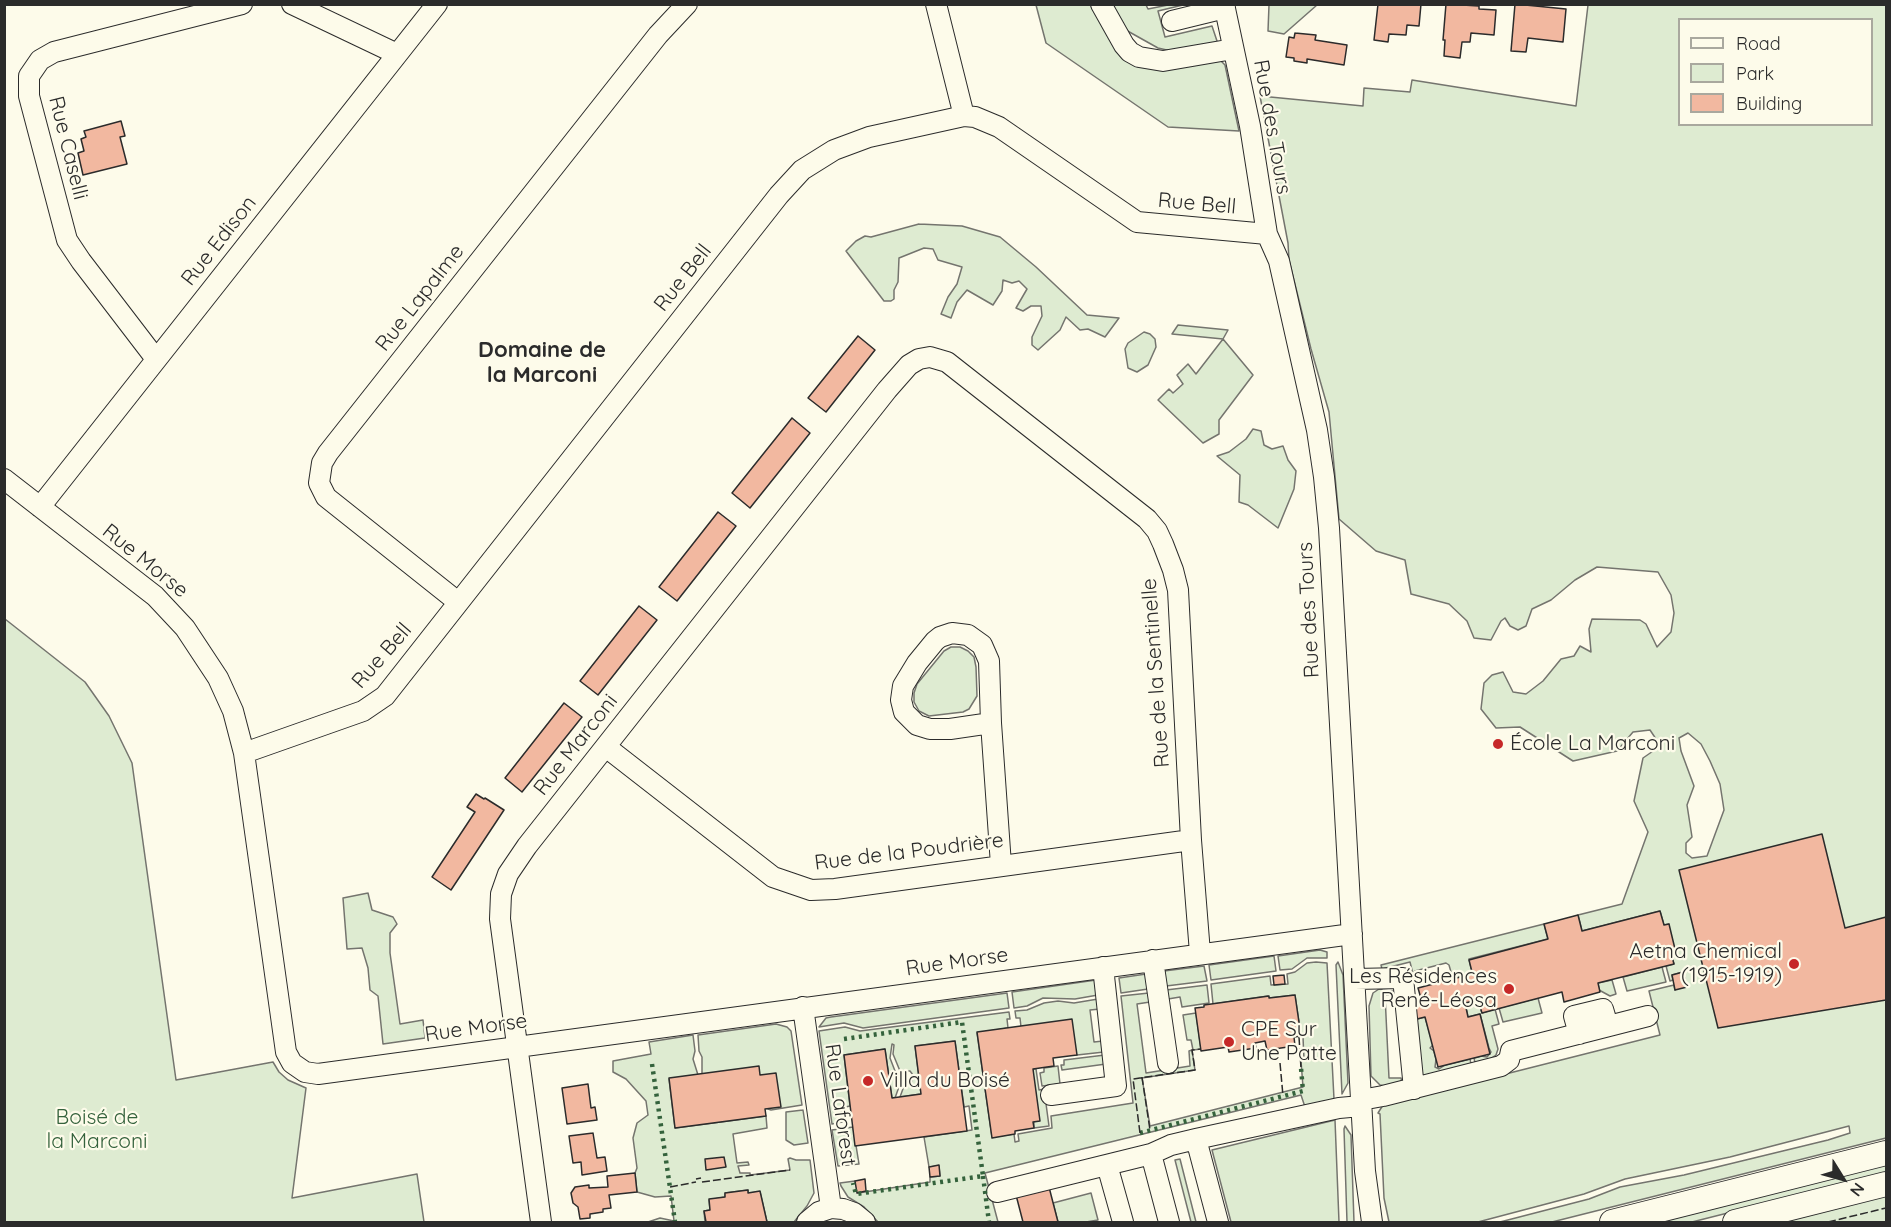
<!DOCTYPE html>
<html>
<head>
<meta charset="utf-8">
<style>
  body { margin:0 }
  #map { position:relative; width:1891px; height:1227px; overflow:hidden; background:#fdfbea; font-family:Quicksand,sans-serif }
  canvas { display:block }
  .frame { position:absolute; inset:0; border:6px solid #2b2b2b; pointer-events:none }
  .legend { position:absolute; left:1678px; top:18px; width:195px; height:108px; box-sizing:border-box; background:#fdfbea; border:2px solid #a9a89e; margin:0; padding:8px 10px; list-style:none; font-size:18px; color:#2b2b2b }
  .legend li { display:flex; align-items:center; gap:12px; height:30px }
  .legend b { width:30px; border:2px solid #a9a89e }
  .north { position:absolute; left:1813px; top:1149px; width:60px; height:60px; -webkit-text-stroke:4px #fdfbea; paint-order:stroke; rotate:127deg; font-size:16px; font-weight:700; line-height:24px; text-align:center; color:#2b2b2b }
  .north::after { content:''; display:block; margin:auto; width:21px; height:27px; background:#2b2b2b; clip-path:polygon(50% 0,100% 100%,50% 72%,0 100%) }
</style>
</head>
<body>
<div id="map">
<canvas width="1891" height="1227"></canvas>
<div class="frame"></div>
<ul class="legend">
<li><b style="height:8px;background:#fdfbea"></b>Road</li>
<li><b style="height:16px;background:#deebd1"></b>Park</li>
<li><b style="height:16px;background:#f2b8a0"></b>Building</li>
</ul>
<div class="north">N</div>
</div>
<script>
const g = document.querySelector('canvas').getContext('2d');
g.lineJoin = 'round';
function fillPath(path, color) { g.fillStyle = color; g.fill(path, 'evenodd'); }
const poly = rows => new Path2D(rows.map(r => 'M' + r).join(''));
function stroke(path, color, width, dash) { g.strokeStyle = color; g.lineWidth = width; g.lineCap = dash ? 'butt' : 'round'; g.setLineDash(dash || []); g.stroke(path); }
function drawText(font, color, halo, rows, align = 'center') {
  g.font = font + ' Quicksand,sans-serif'; g.lineWidth = 4.5; g.setLineDash([]); g.textBaseline = 'middle'; g.strokeStyle = halo; g.fillStyle = color; for (const [text, x, y, turn = 0] of rows) {
    g.save(); g.translate(x, y); g.rotate((+turn || 0) * Math.PI / 180); g.textAlign = isNaN(turn) ? turn : align; if (halo) g.strokeText(text, 0, 0); g.fillText(text, 0, 0); g.restore();
  }
}
const green = poly([
  [1036,5,1094,5,1118,49,1221,61,1225,65,1239,131,1168,127,1046,43,1036,5],
  [1110,5,1146,5,1148,9,1168,5,1183,5,1158,11,1165,37,1212,26,1218,44,1171,51,1158,48,1124,29,1110,5],
  [1269,5,1269,4,1317,5,1284,34,1268,31,1269,5],
  [1588,5,1886,5,1886,1138,1552,1222,1500,1222,1589,1199,1620,1187,1684,1175,1828,1140,1850,1133,1849,1126,1730,1157,1625,1179,1584,1194,1478,1222,1389,1222,1384,1198,1380,1114,1378,1113,1383,1105,1660,1035,1649,991,1674,985,1675,990,1683,972,1672,975,1673,980,1670,981,1666,966,1674,964,1670,950,1669,924,1664,925,1660,911,1582,931,1578,915,1622,904,1648,832,1634,801,1643,758,1656,749,1656,739,1650,730,1633,732,1617,751,1573,761,1520,727,1496,728,1481,709,1484,683,1492,675,1503,672,1513,692,1526,694,1543,681,1561,659,1574,656,1580,646,1591,652,1589,629,1592,619,1640,620,1646,624,1657,647,1671,632,1674,613,1671,595,1658,572,1597,567,1575,580,1551,600,1532,609,1526,626,1518,630,1510,626,1505,618,1501,621,1491,640,1474,638,1467,621,1449,604,1411,594,1405,560,1376,551,1339,519,1329,412,1311,349,1289,260,1288,243,1260,96,1363,106,1364,88,1410,92,1412,80,1576,106,1588,5],
  [1680,20,1872,20,1872,124,1680,124,1680,20],
  [1688,733,1701,744,1710,761,1720,784,1724,810,1707,856,1692,858,1686,853,1686,843,1692,837,1687,805,1694,786,1681,751,1679,738,1688,733],
  [919,224,962,226,1000,237,1036,267,1087,315,1119,318,1105,337,1088,329,1080,330,1066,317,1060,330,1038,350,1032,345,1032,337,1042,316,1041,306,1031,306,1023,311,1016,308,1027,289,1019,281,1012,283,1003,280,1002,291,993,305,967,290,957,302,951,318,941,314,948,297,957,284,962,267,938,260,933,249,924,248,899,258,898,282,894,290,894,299,891,301,884,301,846,251,856,241,865,236,871,237,919,224],
  [1178,325,1228,330,1223,339,1253,375,1219,420,1219,434,1203,443,1158,400,1169,389,1173,393,1183,384,1177,375,1188,364,1196,374,1223,339,1172,334,1178,325],
  [1144,332,1150,334,1155,339,1156,347,1148,365,1137,372,1128,368,1125,349,1128,343,1144,332],
  [1253,429,1261,431,1264,445,1272,449,1283,446,1288,460,1296,471,1294,489,1278,528,1248,505,1239,502,1240,475,1217,456,1229,452,1246,439,1253,429],
  [5,619,85,682,109,716,132,763,176,1080,273,1062,279,1072,288,1080,306,1088,292,1198,417,1174,424,1222,5,1222,5,619],
  [951,647,960,647,968,651,974,657,976,667,977,696,969,709,963,712,929,716,919,711,914,702,914,693,917,684,944,651,951,647],
  [368,893,372,910,393,917,397,924,390,933,390,953,400,1024,423,1020,425,1038,383,1044,378,996,370,990,368,968,362,948,347,949,343,898,368,893],
  [1544,924,1548,939,1469,959,1472,972,1468,973,1468,975,1453,979,1449,965,1446,963,1415,971,1413,974,1410,962,1382,969,1381,965,1544,924],
  [1320,950,1327,952,1327,958,1307,958,1292,969,1280,970,1278,956,1320,950],
  [1274,956,1276,971,1211,980,1209,965,1274,956],
  [1316,962,1327,963,1334,1099,1305,1107,1301,1095,985,1173,998,1222,878,1222,864,1207,848,1197,841,1186,840,1183,855,1181,858,1193,930,1182,930,1177,940,1176,939,1166,929,1167,924,1137,972,1130,969,1106,964,1107,955,1041,915,1046,921,1094,900,1097,904,1086,910,1085,912,1081,913,1075,910,1071,900,1071,893,1054,894,1045,892,1044,890,1058,900,1084,895,1098,892,1098,885,1049,844,1055,850,1106,841,1108,842,1122,832,1124,819,1031,845,1027,860,1031,1009,1012,1010,1019,1007,1019,1008,1028,977,1033,992,1137,1014,1134,1015,1142,1019,1141,1018,1134,1052,1128,1051,1116,1133,1103,1121,996,1149,993,1150,1002,1137,1004,1146,1073,1190,1066,1189,1051,1192,1050,1195,1070,1142,1078,1150,1126,1303,1087,1301,1061,1304,1060,1303,1037,1301,1036,1295,995,1269,998,1268,996,1213,1004,1211,984,1270,976,1271,985,1288,984,1287,974,1295,972,1307,963,1316,962],
  [1338,962,1343,975,1348,1083,1342,1094,1336,965,1338,962],
  [1204,966,1207,981,1166,986,1164,971,1204,966],
  [1662,967,1666,982,1627,991,1623,977,1662,967],
  [1146,974,1148,989,1121,993,1119,978,1146,974],
  [1096,980,1098,995,1075,999,1043,998,1027,1006,1014,1008,1012,992,1096,980],
  [1612,980,1616,994,1610,996,1599,990,1598,983,1612,980],
  [1207,985,1209,1003,1182,1007,1180,997,1168,999,1166,990,1207,985],
  [1379,989,1398,992,1397,994,1385,995,1389,1078,1401,1078,1402,1082,1385,1086,1380,1085,1371,1076,1369,1006,1373,993,1379,989],
  [1007,993,1009,1008,863,1028,844,1023,819,1027,826,1018,831,1017,1007,993],
  [1538,998,1542,1013,1503,1022,1499,1008,1538,998],
  [1098,999,1100,1009,1090,1010,1094,1042,1103,1041,1104,1052,1077,1055,1021,1027,1020,1018,1016,1018,1015,1011,1027,1010,1044,1003,1058,1001,1074,1003,1098,999],
  [1478,1000,1482,1013,1495,1009,1499,1024,1492,1026,1498,1049,1496,1055,1490,1059,1475,1063,1474,1058,1481,1056,1487,1057,1491,1052,1489,1048,1480,1014,1468,1017,1465,1003,1478,1000],
  [1196,1013,1201,1049,1193,1050,1191,1040,1187,1040,1183,1015,1196,1013],
  [1425,1017,1433,1045,1430,1048,1434,1051,1436,1059,1435,1067,1439,1069,1445,1065,1470,1059,1471,1064,1423,1076,1421,1074,1417,1019,1425,1017],
  [776,1024,787,1027,791,1031,802,1105,771,1110,768,1109,760,1075,702,1074,702,1057,699,1051,698,1035,776,1024],
  [693,1035,695,1051,693,1059,698,1075,669,1079,675,1128,766,1116,767,1128,733,1134,737,1163,748,1162,749,1165,738,1166,740,1173,750,1173,750,1175,790,1170,788,1159,790,1158,796,1160,810,1160,814,1193,807,1206,794,1222,767,1222,760,1192,748,1193,748,1190,725,1193,725,1197,709,1200,710,1210,704,1211,705,1222,648,1222,660,1218,674,1221,671,1196,655,1197,637,1192,635,1173,637,1168,633,1138,637,1123,648,1115,646,1101,626,1079,613,1072,613,1061,651,1054,649,1042,693,1035],
  [1105,1055,1106,1064,1062,1070,1061,1065,1064,1065,1064,1060,1105,1055],
  [1058,1066,1060,1084,1042,1086,1040,1073,1044,1072,1044,1068,1058,1066],
  [1033,1069,1036,1069,1039,1090,1044,1089,1049,1126,1034,1128,1033,1069],
  [803,1110,808,1143,794,1145,786,1140,786,1112,803,1110],
  [1335,1120,1339,1222,1231,1222,1212,1150,1335,1120],
  [1345,1126,1351,1135,1354,1222,1347,1222,1344,1129,1345,1126],
  [853,1127,859,1164,838,1166,832,1130,853,1127],
  [1180,1159,1196,1222,1191,1222,1175,1160,1180,1159],
  [1886,1163,1886,1173,1692,1222,1653,1222,1886,1163],
  [1091,1193,1098,1220,1086,1222,1058,1222,1053,1203,1091,1193],
  [1886,1195,1886,1222,1776,1222,1886,1195]
]);
fillPath(green, '#deebd1');
stroke(green, '#74746e', 1.5);
const building = poly([
  [1378,4,1421,4,1419,26,1407,25,1406,35,1389,34,1388,42,1374,40,1378,4],
  [1446,4,1479,6,1479,9,1496,10,1494,35,1471,33,1470,42,1462,42,1460,58,1444,56,1445,40,1443,40,1446,4],
  [1515,4,1566,9,1563,42,1528,38,1526,52,1511,51,1515,4],
  [1295,33,1316,35,1315,40,1347,45,1344,65,1307,59,1307,63,1294,61,1294,58,1286,57,1289,37,1294,38,1295,33],
  [121,121,125,136,120,137,127,164,83,175,78,153,84,151,81,139,86,137,84,131,121,121],
  [858,336,875,350,826,412,808,398,858,336],
  [792,418,810,433,750,508,732,493,792,418],
  [718,512,736,526,677,601,659,587,718,512],
  [639,606,657,620,598,695,580,681,639,606],
  [564,703,582,717,522,792,505,778,564,703],
  [476,794,484,799,485,798,504,810,451,890,432,877,475,812,467,807,476,794],
  [1822,834,1845,928,1886,917,1886,1000,1718,1028,1679,870,1822,834],
  [1660,911,1664,925,1669,924,1675,949,1670,950,1674,964,1598,983,1600,992,1564,1002,1562,992,1482,1013,1478,1000,1465,1003,1468,1017,1480,1014,1490,1054,1438,1067,1425,1017,1417,1019,1412,1004,1422,1002,1418,988,1468,975,1468,973,1472,972,1469,960,1548,939,1544,924,1578,915,1582,931,1660,911],
  [1683,972,1687,987,1675,990,1672,975,1683,972],
  [1284,975,1285,984,1274,985,1273,976,1284,975],
  [1295,995,1301,1036,1294,1037,1295,1046,1267,1050,1265,1041,1255,1043,1256,1048,1229,1052,1228,1047,1201,1051,1195,1008,1204,1007,1204,1005,1269,996,1269,998,1295,995],
  [1072,1019,1077,1055,1053,1058,1054,1066,1033,1069,1040,1121,1033,1122,1034,1128,1015,1131,1015,1134,992,1138,977,1032,1072,1019],
  [955,1041,967,1131,855,1146,844,1055,885,1049,892,1098,921,1094,915,1046,955,1041],
  [759,1066,760,1075,776,1073,781,1107,765,1109,766,1116,675,1128,669,1078,759,1066],
  [588,1084,591,1108,595,1107,597,1120,567,1124,562,1088,588,1084],
  [593,1133,597,1158,605,1157,607,1171,582,1175,581,1162,573,1163,569,1136,593,1133],
  [724,1157,726,1167,706,1170,705,1159,724,1157],
  [939,1165,940,1176,930,1177,929,1167,939,1165],
  [635,1173,637,1192,609,1195,611,1208,603,1209,603,1212,590,1214,590,1218,580,1219,578,1207,573,1203,571,1193,575,1187,589,1185,589,1188,608,1187,607,1176,635,1173],
  [865,1179,866,1191,857,1193,855,1181,865,1179],
  [1049,1187,1058,1222,1023,1222,1016,1195,1049,1187],
  [748,1190,748,1193,760,1191,767,1222,706,1222,704,1211,710,1210,709,1199,725,1197,725,1193,748,1190]
]);
fillPath(building, '#f2b8a0');
stroke(building, '#2b2b2b', 1.5);
const minor = poly([
  [292,4,397,54],
  [936,4,964,116],
  [1101,4,1124,45,1130,52,1139,57,1163,61,1233,49],
  [1224,4,1250,126,1267,234,1279,261,1317,430,1324,477,1329,528,1365,1171,1372,1222],
  [1172,21,1225,8],
  [156,359,81,261,67,240,29,96,29,76,40,60,54,52,242,4],
  [4,479,155,596,185,628,218,678,233,711,244,753,286,1052,292,1063,305,1072,318,1074,1352,934],
  [40,507,437,4],
  [458,602,326,497,319,483,322,463,328,453,658,35,687,4],
  [991,723,950,729,930,729,917,725,904,712,901,700,903,686,917,663,935,641,940,637,952,633,968,635,982,645,989,661,991,723,1001,865],
  [606,747,773,877,811,890,835,889,1191,840],
  [244,753,363,711,385,696,779,195,802,170,834,150,869,137,964,116,975,117,999,127,1137,222,1267,234],
  [1153,960,1168,1063],
  [1355,979,1403,978,1414,1089],
  [803,1007,831,1208],
  [1579,1034,1574,1016,1603,1009,1608,1026],
  [1051,1095,1116,1086,1103,967],
  [1361,1100,1383,1096,1501,1066,1509,1060,1511,1051,1648,1016],
  [1196,1139,1218,1222],
  [1151,1154,1169,1222],
  [1107,1165,1123,1222],
  [997,1192,1151,1154,1171,1145,1196,1139,1339,1108,1361,1106],
  [541,1222,500,919,501,894,508,874,527,846,887,390,909,365,919,359,930,357,947,362,1147,519,1157,531,1163,544,1173,570,1178,590,1191,840,1200,953],
  [807,1222,819,1212,831,1208,843,1209,854,1213,865,1222]
]);
const major = poly([
  [1612,1222,1886,1153],
  [1735,1222,1886,1184]
]);
stroke(minor, '#2b2b2b', 22);
stroke(major, '#2b2b2b', 26);
stroke(minor, '#fdfbea', 20);
stroke(major, '#fdfbea', 24);
stroke(poly([
  [844,1039,962,1022,983,1176,856,1194,853,1183],
  [652,1064,675,1222],
  [1140,1133,1303,1091,1301,1068],
  [983,1176,989,1222]
]), '#34623c', 4.5, [3, 4.5]);
stroke(poly([
  [1299,1037,1301,1068],
  [1280,1063,1283,1096],
  [1142,1077,1150,1130],
  [1140,1133,1133,1079,1195,1070,1192,1050,1201,1049],
  [696,1179,701,1178],
  [702,1182,790,1170],
  [670,1187,696,1182],
  [1828,1222,1886,1208]
]), '#2b2b2b', 1.5, [8, 3]);
for (const [x, y, r, color] of [
  [1498,744,6,"#c62828"],
  [1794,964,6,"#c62828"],
  [1509,989,6,"#c62828"],
  [1229,1042,6,"#c62828"],
  [868,1081,6,"#c62828"]
]) { const dot = new Path2D(); dot.arc(x, y, r, 0, 2 * Math.PI); g.fillStyle = color; g.fill(dot); stroke(dot, '#fdfbea', 2); }
drawText('21px', '#2b2b2b', '#fdfbea', [
  ["Rue des Tours",1272,127,80],
  ["Rue Caselli",68,148,76],
  ["Rue Bell",1197,204,5],
  ["Rue Edison",219,241,-52],
  ["Rue Bell",683,278,-52],
  ["Rue Lapalme",420,298,-52],
  ["Rue Morse",145,561,39],
  ["Rue des Tours",1309,610,-93],
  ["Rue Bell",382,656,-49],
  ["Rue de la Sentinelle",1156,673,-94],
  ["Rue Marconi",576,745,-52],
  ["Rue de la Poudrière",909,852,-7],
  ["Rue Morse",957,962,-8],
  ["Rue Morse",476,1028,-8],
  ["Rue Laforest",840,1105,82]
]);
drawText('21px', '#2b2b2b', '#fdfbea', [
  ["École La Marconi",1510,744],
  ["Aetna Chemical",1782,952,"right"],
  ["(1915-1919)",1782,976,"right"],
  ["Les Résidences",1497,977,"right"],
  ["René-Léosa",1497,1001,"right"],
  ["CPE Sur",1241,1030],
  ["Une Patte",1241,1054],
  ["Villa du Boisé",880,1081]
], 'left');
drawText('21px', '#34623c', '#fdfbea', [
  ["Boisé de",97,1118],
  ["la Marconi",97,1142]
]);
drawText('bold 22px', '#2b2b2b', '#fdfbea', [
  ["Domaine de",542,350],
  ["la Marconi",542,375]
]);
</script>
</body>
</html>
